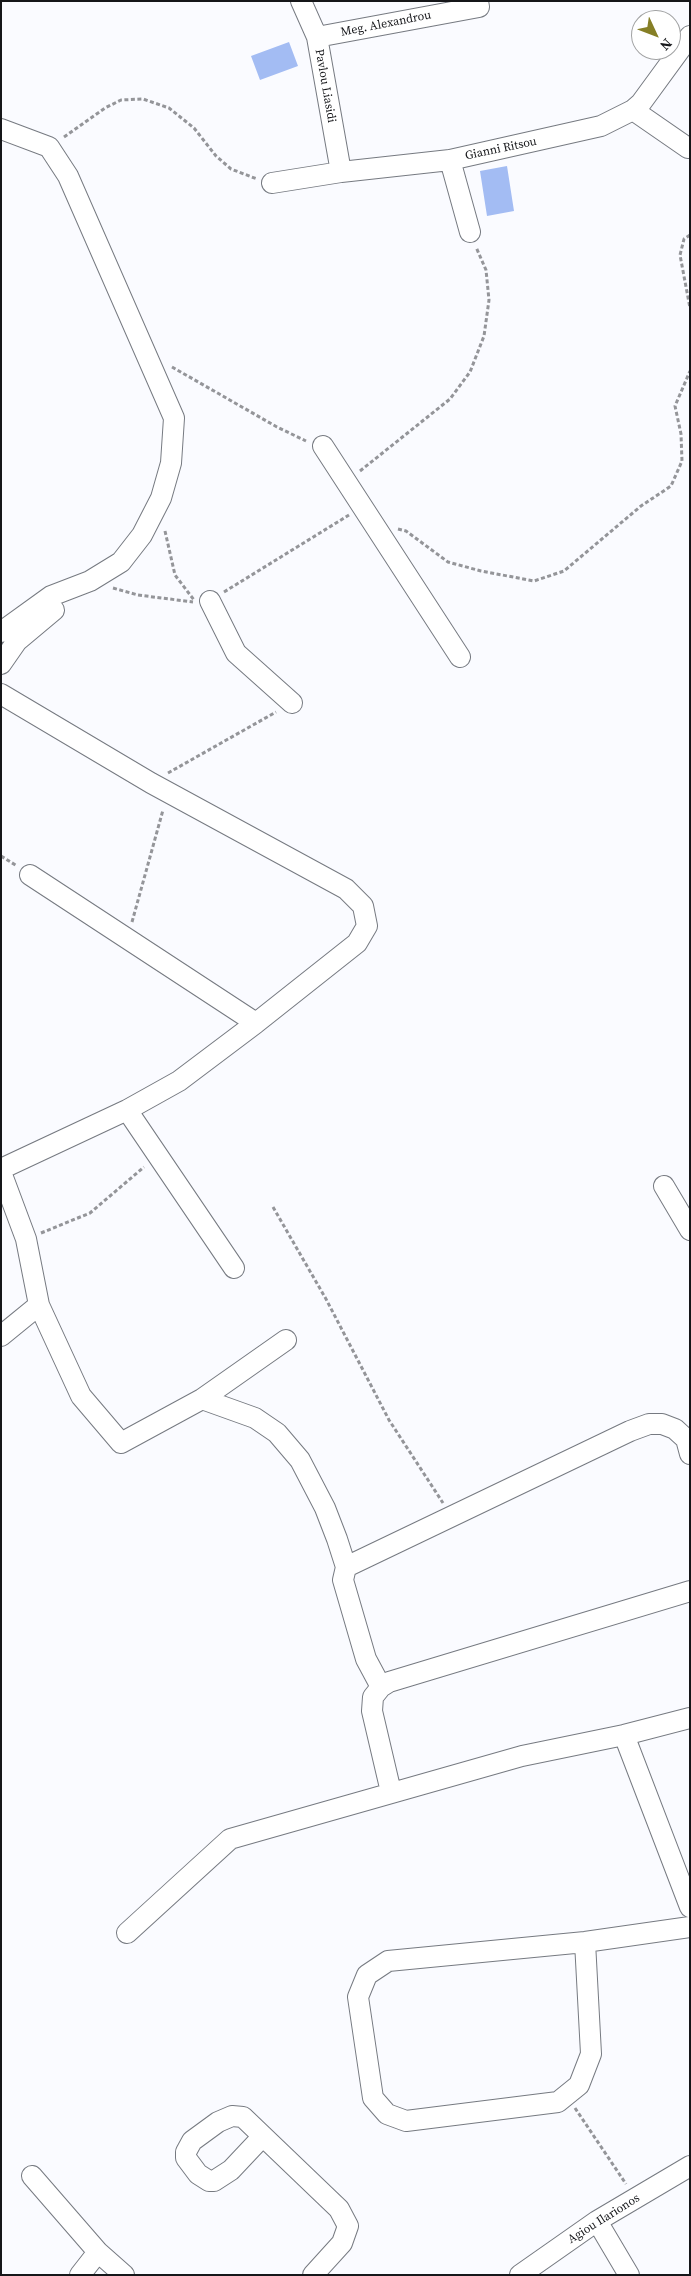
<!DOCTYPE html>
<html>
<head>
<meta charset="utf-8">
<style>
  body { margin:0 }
  #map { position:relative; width:691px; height:2276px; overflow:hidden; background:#fafbff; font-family:"Source Serif 4",serif }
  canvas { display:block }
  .frame { position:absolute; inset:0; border:2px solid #151619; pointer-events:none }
  .north { position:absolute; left:631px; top:10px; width:50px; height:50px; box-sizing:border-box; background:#fff; border:1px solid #a1a2a3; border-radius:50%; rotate:133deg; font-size:14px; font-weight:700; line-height:20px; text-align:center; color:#151619 }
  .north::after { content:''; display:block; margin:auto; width:18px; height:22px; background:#867f26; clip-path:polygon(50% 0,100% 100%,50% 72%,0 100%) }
</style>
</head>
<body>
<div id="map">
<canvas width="691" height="2276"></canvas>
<div class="frame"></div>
<div class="north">N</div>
</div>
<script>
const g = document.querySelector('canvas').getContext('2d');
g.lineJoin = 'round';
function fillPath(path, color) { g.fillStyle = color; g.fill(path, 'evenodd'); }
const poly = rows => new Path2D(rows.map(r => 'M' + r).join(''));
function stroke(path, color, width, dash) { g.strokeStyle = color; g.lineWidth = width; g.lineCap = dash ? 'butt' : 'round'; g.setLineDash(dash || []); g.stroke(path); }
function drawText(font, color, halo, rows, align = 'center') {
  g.font = font + ' "Source Serif 4",serif'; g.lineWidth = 4; g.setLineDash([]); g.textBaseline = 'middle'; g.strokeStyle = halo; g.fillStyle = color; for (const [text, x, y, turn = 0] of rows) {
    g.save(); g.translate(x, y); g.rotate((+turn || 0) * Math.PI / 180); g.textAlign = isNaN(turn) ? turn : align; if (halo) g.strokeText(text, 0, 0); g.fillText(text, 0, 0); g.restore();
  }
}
fillPath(poly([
  [289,42,298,66,260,80,251,56],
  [507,166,514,211,487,216,480,171]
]), '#a3bcf3');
const minor = poly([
  [301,1,317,37,341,172],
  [317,37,479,7,478,1],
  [633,110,688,148],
  [1,129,49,147,68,176,174,418,171,463,161,498,142,535,121,562,90,581,51,596,1,632],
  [450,160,470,232],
  [272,183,341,172,450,160,601,126,633,110,641,103,690,36],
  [323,446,460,657],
  [210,601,236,653,292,703],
  [1,664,17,641,54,610],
  [1,694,151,783,346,889,363,906,367,926,357,943,256,1023,179,1081,127,1110,1,1169],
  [30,875,256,1023],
  [127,1110,234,1268],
  [1,1172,26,1239,39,1305,81,1396,121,1443,202,1399,286,1340],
  [664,1186,690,1230],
  [1,1336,39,1305],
  [202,1399,255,1418,277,1433,300,1460,325,1508,337,1539,346,1567,343,1580,366,1659,381,1687],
  [346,1567,630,1431,649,1424,662,1424,675,1429,686,1439,690,1454],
  [624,1735,690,1907],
  [391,1792,372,1711,373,1697,381,1687,389,1682,690,1591],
  [127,1933,230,1839,522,1756,624,1735,690,1718],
  [585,1942,591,2054,579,2085,558,2102,406,2121,387,2114,373,2098,358,1997,367,1975,388,1961,585,1942,690,1927],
  [263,2136,231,2170,214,2181,209,2181,198,2174,186,2158,186,2152,192,2141,218,2122,232,2116,243,2117,339,2209,348,2226,342,2243,313,2275],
  [32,2176,98,2252,124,2275],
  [597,2221,629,2275],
  [80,2275,98,2252],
  [520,2275,597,2221,690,2166]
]);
stroke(minor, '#767a81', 22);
stroke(poly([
  [64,137,105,108,121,100,143,99,169,108,194,128,216,156,231,169,257,179],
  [690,235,684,239,680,255,690,308],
  [172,367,277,427,306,441],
  [360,471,450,399,470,372,484,336,489,300,486,270,476,247],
  [398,529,406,531,448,562,481,571,534,581,564,571,641,506,671,486,682,461,681,434,675,406,690,371],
  [165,531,175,575,194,600],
  [113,588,138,595,193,602],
  [224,592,349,515],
  [168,773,276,712],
  [1,856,17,866],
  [132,922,163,810],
  [273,1207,326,1299,389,1420,443,1503],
  [41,1233,90,1213,144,1167],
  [575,2108,626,2184]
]), '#949599', 3, [4, 2.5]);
stroke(minor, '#fff', 20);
drawText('12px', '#151619', '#fff', [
  ["Meg. Alexandrou",386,24,-11],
  ["Pavlou Liasidi",325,86,80],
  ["Gianni Ritsou",501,149,-12],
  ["Agiou Ilarionos",604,2219,-32]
]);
</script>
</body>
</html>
